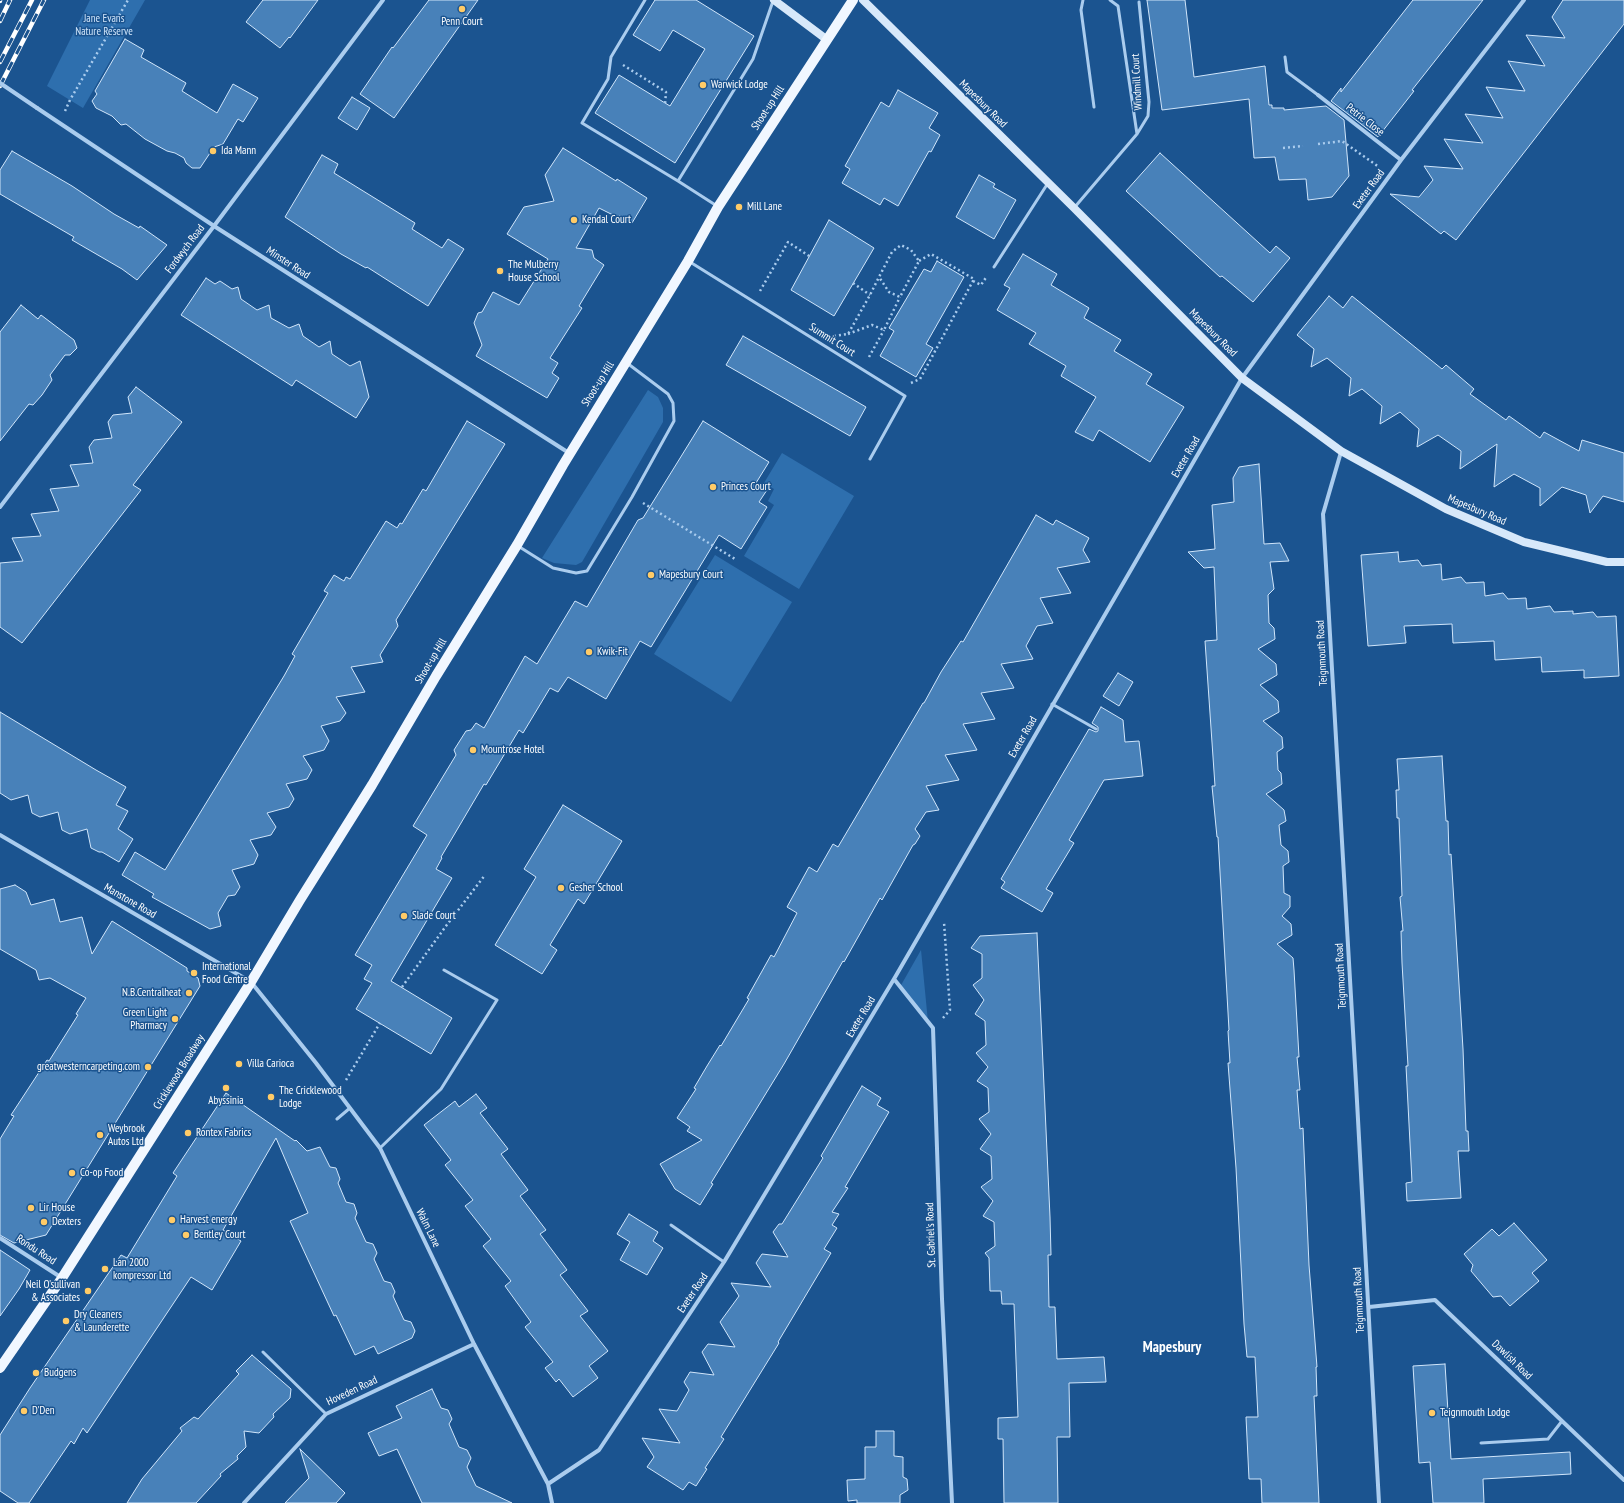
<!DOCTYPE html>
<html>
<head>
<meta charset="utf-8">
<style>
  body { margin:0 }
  canvas { display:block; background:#1b5490 }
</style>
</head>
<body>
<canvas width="1624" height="1503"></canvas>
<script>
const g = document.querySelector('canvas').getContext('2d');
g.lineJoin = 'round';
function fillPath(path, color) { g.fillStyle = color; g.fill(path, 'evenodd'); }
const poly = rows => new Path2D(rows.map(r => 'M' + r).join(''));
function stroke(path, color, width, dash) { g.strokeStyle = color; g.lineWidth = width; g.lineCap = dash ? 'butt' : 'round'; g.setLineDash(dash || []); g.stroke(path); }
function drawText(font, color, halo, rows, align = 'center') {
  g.font = font + ' "PT Sans Narrow",sans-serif'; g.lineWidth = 3; g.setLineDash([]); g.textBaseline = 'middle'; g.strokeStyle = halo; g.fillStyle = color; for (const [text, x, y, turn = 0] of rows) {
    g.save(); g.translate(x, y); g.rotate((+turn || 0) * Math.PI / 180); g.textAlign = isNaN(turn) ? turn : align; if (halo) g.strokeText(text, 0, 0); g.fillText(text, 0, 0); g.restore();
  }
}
fillPath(poly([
  [90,0,145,0,83,108,47,86],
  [648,390,658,397,663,408,663,422,582,562,576,565,554,563,542,558],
  [782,453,854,496,799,589,744,556,774,505,768,501,774,489,764,483],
  [715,555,792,602,731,702,654,654],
  [921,950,928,1022,900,987]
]), '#2e6fae');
const building = poly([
  [263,0,318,0,290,38,289,37,280,48,246,22,263,0],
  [429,0,478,0,394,118,360,94,392,47,393,48,429,0],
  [655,0,696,0,754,36,675,163,595,113,619,75,670,106,705,49,673,30,660,51,633,35,655,0],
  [1147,0,1185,0,1194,77,1265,66,1269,105,1272,105,1272,108,1284,108,1284,110,1326,106,1344,120,1349,176,1332,197,1308,200,1306,179,1279,180,1275,157,1254,158,1249,99,1162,110,1147,0],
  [1413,0,1483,0,1412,90,1414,91,1378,137,1331,101,1341,88,1341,92,1413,0],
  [1563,0,1624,0,1624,24,1456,240,1444,231,1441,234,1390,194,1419,197,1433,180,1424,166,1463,169,1444,139,1483,143,1465,114,1503,118,1486,87,1525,91,1508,61,1545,66,1526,35,1565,38,1552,17,1563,0],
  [125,39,144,50,141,57,186,83,182,91,217,113,233,84,258,98,243,122,238,119,223,144,214,147,200,168,192,168,186,163,184,158,175,153,167,151,145,139,126,124,121,125,112,116,96,108,92,101,97,94,95,91,125,39],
  [898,90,938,113,929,128,940,135,931,152,929,151,898,206,884,198,880,205,842,183,850,169,845,166,881,102,889,107,898,90],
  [352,97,370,108,357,130,338,118,352,97],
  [563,148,616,181,617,179,647,198,632,223,620,216,617,217,599,208,576,248,592,250,594,258,604,265,579,306,582,308,550,358,558,363,552,373,559,378,547,398,476,356,482,345,474,323,478,313,482,312,493,292,519,305,548,259,507,234,524,207,554,201,545,175,563,148],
  [12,151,72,186,114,214,139,228,140,226,167,245,137,280,122,269,72,240,74,237,0,194,0,170,12,151],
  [1160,153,1270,253,1276,246,1290,258,1253,302,1222,276,1220,277,1126,191,1160,153],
  [322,155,338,164,334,173,415,223,412,229,442,248,448,239,464,249,428,306,367,267,366,268,341,254,285,217,322,155],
  [979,175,995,184,993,187,1016,200,994,239,956,217,979,175],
  [829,220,874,248,834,316,791,290,829,220],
  [1023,254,1057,274,1051,285,1089,308,1084,318,1121,340,1114,351,1152,374,1146,384,1184,407,1150,462,1099,430,1093,441,1075,432,1096,397,1061,376,1066,366,1029,344,1036,333,997,310,1010,288,1004,285,1023,254],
  [937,261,964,277,926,344,933,348,916,377,880,356,894,331,889,328,924,269,931,272,937,261],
  [206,278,215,284,220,281,232,289,238,287,241,299,257,310,269,305,271,318,289,328,299,324,303,336,319,347,330,341,332,354,350,366,360,361,369,397,356,418,296,380,292,386,181,315,206,278],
  [1329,296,1343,308,1352,296,1442,369,1446,365,1474,389,1470,394,1506,420,1509,416,1540,438,1544,432,1579,451,1582,440,1624,453,1624,502,1603,496,1590,513,1586,495,1562,487,1540,506,1540,488,1514,474,1494,487,1497,444,1460,469,1461,451,1438,435,1417,447,1419,429,1400,412,1380,424,1382,406,1362,389,1349,396,1351,378,1327,358,1311,367,1314,349,1297,335,1329,296],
  [21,305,38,319,41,315,74,340,77,348,70,355,65,355,50,375,52,380,42,395,33,405,29,404,0,441,0,332,21,305],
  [743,336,866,407,850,436,726,365,743,336],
  [136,387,182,422,133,485,141,490,22,643,0,627,0,563,23,561,12,538,41,536,31,514,59,511,50,489,79,486,70,465,93,463,89,447,94,440,112,438,108,422,113,415,132,413,128,397,136,387],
  [467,421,505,444,396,620,398,626,380,655,383,662,351,667,365,692,336,697,346,713,340,721,321,726,329,741,324,750,303,756,312,770,307,779,286,784,294,799,289,807,267,813,276,827,271,835,250,840,258,855,254,864,232,870,240,887,235,895,228,896,218,913,221,926,210,929,152,897,154,894,122,875,135,852,165,870,284,676,295,656,292,654,328,593,324,591,334,575,344,581,346,577,350,579,386,521,397,528,400,523,402,524,423,489,426,491,467,421],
  [703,421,769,462,756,483,767,490,759,502,767,507,741,549,719,535,651,647,640,641,606,699,568,677,558,692,550,688,523,733,519,730,486,785,484,784,441,857,442,858,436,869,452,878,391,981,452,1018,431,1054,356,1009,372,983,364,979,372,965,355,955,427,835,413,826,456,755,454,750,466,731,471,730,476,723,484,728,525,656,537,664,575,601,587,607,638,520,643,518,703,421],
  [1259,464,1264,544,1280,543,1289,561,1270,562,1274,589,1268,595,1269,623,1274,628,1275,639,1258,649,1276,664,1277,675,1260,685,1278,701,1279,712,1263,721,1282,737,1283,748,1277,752,1278,770,1281,773,1282,784,1266,794,1284,810,1286,821,1279,825,1281,845,1288,851,1289,862,1283,866,1284,893,1290,896,1290,907,1282,916,1291,924,1292,935,1277,944,1293,958,1294,970,1299,1057,1297,1057,1300,1090,1297,1090,1300,1129,1303,1128,1309,1265,1317,1367,1316,1367,1317,1396,1314,1396,1319,1503,1262,1503,1261,1479,1249,1479,1246,1417,1258,1417,1255,1357,1247,1357,1244,1324,1236,1168,1228,1063,1230,1063,1228,1031,1229,1030,1218,837,1217,837,1212,786,1215,786,1205,641,1217,640,1214,567,1204,568,1188,552,1215,549,1212,505,1234,502,1233,478,1239,467,1259,464],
  [1036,515,1053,525,1056,520,1089,538,1083,550,1090,562,1057,568,1071,593,1040,598,1053,623,1037,626,1026,646,1033,659,1001,664,1014,688,981,693,995,719,963,724,977,750,945,755,959,780,926,786,939,810,926,812,915,829,920,836,915,844,913,845,882,900,880,898,844,962,843,961,784,1064,711,1183,713,1184,700,1205,675,1189,660,1164,702,1140,687,1131,690,1127,677,1118,696,1089,694,1088,707,1066,720,1045,721,1046,749,999,747,998,771,955,774,957,797,913,787,907,809,867,817,872,833,844,838,847,923,703,924,703,941,672,961,641,963,642,1036,515],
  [1398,552,1399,562,1418,560,1422,566,1441,564,1442,580,1461,577,1466,583,1484,582,1485,596,1503,593,1508,599,1526,598,1527,609,1550,606,1554,612,1573,611,1573,614,1593,612,1597,617,1616,616,1619,676,1584,678,1584,670,1542,672,1541,657,1495,660,1494,641,1453,643,1452,624,1404,626,1406,643,1368,646,1361,555,1398,552],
  [1118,673,1133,682,1119,706,1103,696,1118,673],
  [1101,707,1123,720,1125,742,1139,741,1143,776,1104,780,1069,840,1074,843,1046,889,1053,893,1042,912,1001,888,1005,882,1001,879,1089,729,1096,732,1098,731,1098,727,1092,723,1101,707],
  [0,712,96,770,126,787,116,805,128,811,118,829,133,839,119,862,102,852,99,852,91,848,87,829,70,834,62,830,58,812,40,817,32,813,28,795,11,800,0,793,0,712],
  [1442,756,1446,821,1448,821,1449,855,1451,854,1463,1049,1466,1131,1468,1131,1469,1151,1458,1151,1461,1198,1407,1201,1406,1183,1412,1182,1406,1066,1408,1066,1402,963,1401,931,1403,931,1400,897,1402,896,1399,818,1397,818,1396,790,1399,790,1397,759,1442,756],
  [563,805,622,841,584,904,578,899,550,945,557,950,542,974,495,945,536,877,524,869,563,805],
  [15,885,26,892,31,905,54,899,60,922,82,917,92,954,112,921,187,968,187,971,198,978,200,986,46,1235,14,1243,0,1235,0,1139,14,1116,11,1115,47,1060,49,1061,78,1015,76,1014,86,998,50,978,39,980,36,970,0,949,0,889,15,885],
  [1037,933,1050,1217,1051,1255,1048,1255,1049,1307,1055,1307,1057,1359,1104,1357,1106,1382,1069,1383,1070,1437,1057,1437,1058,1503,1004,1503,1003,1439,998,1439,998,1418,1018,1417,1014,1304,1002,1304,1001,1291,990,1291,989,1258,985,1253,995,1246,994,1222,983,1216,993,1201,981,1187,992,1179,991,1156,980,1149,991,1134,979,1119,989,1112,988,1088,977,1081,988,1067,976,1053,986,1045,985,1021,975,1014,984,1000,973,985,982,978,982,954,971,948,980,936,1037,933],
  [862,1086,881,1098,877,1105,889,1112,845,1187,848,1188,832,1212,839,1214,832,1225,837,1228,824,1249,831,1253,778,1342,779,1343,721,1437,724,1439,705,1468,707,1469,696,1486,689,1482,683,1490,647,1467,654,1457,642,1438,680,1443,659,1409,677,1411,689,1390,684,1382,690,1372,714,1375,702,1352,708,1344,735,1347,720,1322,739,1296,731,1283,771,1287,756,1263,762,1254,788,1257,773,1232,779,1224,782,1224,823,1158,821,1156,862,1086],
  [226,1093,295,1141,296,1140,307,1151,320,1147,330,1167,336,1168,340,1179,338,1183,346,1202,354,1204,357,1213,355,1218,366,1242,373,1244,377,1253,374,1259,384,1281,391,1283,395,1292,393,1296,404,1320,411,1322,415,1331,412,1338,378,1354,374,1346,355,1355,336,1315,334,1316,290,1221,308,1213,276,1138,223,1230,241,1241,212,1290,191,1277,87,1433,83,1428,74,1444,71,1441,29,1503,18,1503,0,1491,0,1435,30,1388,121,1255,127,1258,177,1176,173,1173,226,1093],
  [476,1094,487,1108,480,1113,508,1149,501,1154,528,1190,520,1196,546,1230,540,1234,567,1270,560,1275,588,1311,580,1316,608,1351,589,1366,598,1378,573,1397,559,1379,556,1382,545,1368,553,1362,525,1327,531,1322,505,1286,511,1281,483,1246,491,1239,465,1206,473,1200,445,1165,451,1160,424,1125,455,1101,459,1107,476,1094],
  [629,1214,658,1232,653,1241,663,1248,647,1275,620,1260,630,1242,617,1234,629,1214],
  [1514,1223,1547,1260,1532,1273,1539,1281,1510,1306,1501,1296,1493,1297,1471,1271,1473,1265,1464,1254,1492,1229,1499,1236,1514,1223],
  [0,1250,30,1270,19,1289,0,1316,0,1250],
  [252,1355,291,1389,290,1398,273,1414,274,1417,259,1433,244,1431,246,1447,237,1456,238,1459,220,1474,221,1476,196,1503,127,1503,142,1479,182,1431,180,1428,194,1417,198,1419,239,1374,236,1371,252,1355],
  [1445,1364,1451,1459,1570,1452,1571,1474,1483,1479,1484,1503,1433,1503,1430,1462,1419,1463,1413,1366,1445,1364],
  [432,1389,441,1408,448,1410,452,1419,449,1424,459,1447,467,1450,471,1458,467,1467,476,1486,512,1503,422,1503,397,1449,379,1456,368,1433,402,1418,396,1406,432,1389],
  [876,1431,894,1431,894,1456,903,1457,903,1477,907,1479,908,1490,900,1495,900,1503,857,1503,857,1500,848,1501,847,1480,865,1479,865,1447,876,1447,876,1431],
  [300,1449,345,1493,336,1503,285,1503,309,1478,300,1449]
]);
fillPath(building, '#4881b9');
stroke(building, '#d0e5fa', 1);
stroke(poly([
  [623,65,666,92,665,105],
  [65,111,70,100,128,0],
  [1318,144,1342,141,1379,167],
  [1283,148,1303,146],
  [973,281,981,285,987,276],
  [853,283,870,295],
  [760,291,788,242,809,256],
  [848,334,872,325,884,330,900,297],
  [834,336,848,334,870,295,879,277,892,252,901,245,911,250,919,261,900,297,889,292,879,277],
  [869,357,884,330],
  [911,383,920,379,974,279,931,254,919,261],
  [643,503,735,559],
  [402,987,446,926,485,875],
  [943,1018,950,1010,944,922],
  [346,1080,380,1023]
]), '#ace', 2.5, [2, 3]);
stroke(poly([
  [645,0,611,57,608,79,582,123,678,181,753,59,773,1],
  [1083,0,1081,10,1094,107],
  [1110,0,1118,6,1137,134],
  [1285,57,1287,72,1318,95],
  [678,181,717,206],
  [1074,208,1137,134,1148,116,1149,102,1139,2],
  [690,262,905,396,870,459],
  [994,267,1048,183],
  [518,546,553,568,576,573,587,571,632,497,674,421,673,403,668,394,627,363],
  [1052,704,1096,729],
  [337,1119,350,1108],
  [380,1148,441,1089,497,1000,444,970],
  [671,1225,724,1262],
  [263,1352,326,1414],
  [1481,1443,1548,1439,1562,1421]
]), '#ace', 3);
stroke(poly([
  [1318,95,1401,160],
  [37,108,214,226,569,453],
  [1341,452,1323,514,1356,1083,1379,1503],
  [0,507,214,226,383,0],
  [0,835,251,982,316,1063,380,1148,474,1344,548,1484,552,1503],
  [894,979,933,1028,942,1299,952,1503],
  [0,1238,62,1278],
  [1369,1307,1435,1300,1624,1480],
  [548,1484,599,1450,724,1262,894,979,1242,378,1401,160,1524,0],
  [244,1503,326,1414,474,1344]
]), '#ace', 4);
stroke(poly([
  [774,0,826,39],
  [863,0,1074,208,1242,378,1341,451,1446,509,1524,542,1607,562,1624,562]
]), '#d7e8fa', 8);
stroke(poly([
  [0,1368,62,1278,251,982,300,900,372,785,436,676,517,545,563,465,688,261,718,207,853,0]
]), '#f1f7ff', 10);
const rail = poly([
  [0,1,0,0],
  [0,21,10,0],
  [0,62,32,0],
  [0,86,44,0]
]);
stroke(rail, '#fff', 4.5);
stroke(rail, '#1b5490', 3, [9]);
stroke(poly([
  [0,83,37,108]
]), '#ace', 4);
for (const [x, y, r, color] of [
  [462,9,4,"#ffcb67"],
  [703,85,4,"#ffcb67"],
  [213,151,4,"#ffcb67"],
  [739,207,4,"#ffcb67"],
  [574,220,4,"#ffcb67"],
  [500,271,4,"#ffcb67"],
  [713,487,4,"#ffcb67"],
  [651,575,4,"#ffcb67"],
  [589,652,4,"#ffcb67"],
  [473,750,4,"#ffcb67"],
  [561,888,4,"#ffcb67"],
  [404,916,4,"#ffcb67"],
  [194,973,4,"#ffcb67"],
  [189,993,4,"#ffcb67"],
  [175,1019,4,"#ffcb67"],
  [239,1064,4,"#ffcb67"],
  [148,1067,4,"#ffcb67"],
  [226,1088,4,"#ffcb67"],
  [271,1097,4,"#ffcb67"],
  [188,1133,4,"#ffcb67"],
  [100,1135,4,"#ffcb67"],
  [72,1173,4,"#ffcb67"],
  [31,1208,4,"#ffcb67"],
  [172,1220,4,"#ffcb67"],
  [44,1222,4,"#ffcb67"],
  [186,1235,4,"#ffcb67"],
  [105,1269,4,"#ffcb67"],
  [88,1291,4,"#ffcb67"],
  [66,1321,4,"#ffcb67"],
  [36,1373,4,"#ffcb67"],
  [24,1411,4,"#ffcb67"],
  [1432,1413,4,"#ffcb67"]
]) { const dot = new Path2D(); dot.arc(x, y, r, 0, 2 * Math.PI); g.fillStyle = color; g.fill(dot); stroke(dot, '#1b5490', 1.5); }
drawText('11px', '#d0e5fa', '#1b5490', [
  ["Jane Evans",104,19],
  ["Nature Reserve",104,32]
]);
drawText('11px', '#fff', '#1b5490', [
  ["Penn Court",462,22,"center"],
  ["Warwick Lodge",711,85],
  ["Ida Mann",221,151],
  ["Mill Lane",747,207],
  ["Kendal Court",582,220],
  ["The Mulberry",508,265],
  ["House School",508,278],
  ["Princes Court",721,487],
  ["Mapesbury Court",659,575],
  ["Kwik-Fit",597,652],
  ["Mountrose Hotel",481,750],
  ["Gesher School",569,888],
  ["Slade Court",412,916],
  ["International",202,967],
  ["Food Centre",202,980],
  ["N.B.Centralheat",181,993,"right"],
  ["Green Light",167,1013,"right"],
  ["Pharmacy",167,1026,"right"],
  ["Villa Carioca",247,1064],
  ["greatwesterncarpeting.com",140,1067,"right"],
  ["The Cricklewood",279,1091],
  ["Lodge",279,1104],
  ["Abyssinia",226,1101,"center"],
  ["Weybrook",108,1129],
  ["Autos Ltd",108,1142],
  ["Rontex Fabrics",196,1133],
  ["Co-op Food",80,1173],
  ["Lir House",39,1208],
  ["Harvest energy",180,1220],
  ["Dexters",52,1222],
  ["Bentley Court",194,1235],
  ["Lan 2000",113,1263],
  ["kompressor Ltd",113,1276],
  ["Neil O'sullivan",80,1285,"right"],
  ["& Associates",80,1298,"right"],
  ["Dry Cleaners",74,1315],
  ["& Launderette",74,1328],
  ["Budgens",44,1373],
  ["D'Den",32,1411],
  ["Teignmouth Lodge",1440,1413]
], 'left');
drawText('11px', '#fff', '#1b5490', [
  ["Windmill Court",1137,82,-93],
  ["Mapesbury Road",983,104,45],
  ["Shoot-up Hill",768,108,-57],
  ["Petrie Close",1365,120,38],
  ["Exeter Road",1369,189,-54],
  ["Fordwych Road",185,249,-53],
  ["Minster Road",288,263,33],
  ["Mapesbury Road",1213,333,45],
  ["Summit Court",832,340,32],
  ["Shoot-up Hill",598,384,-58],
  ["Exeter Road",1186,457,-60],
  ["Mapesbury Road",1477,510,23],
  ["Teignmouth Road",1322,653,-93],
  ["Shoot-up Hill",431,661,-59],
  ["Exeter Road",1023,737,-60],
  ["Manstone Road",130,901,30],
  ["Teignmouth Road",1341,976,-93],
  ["Exeter Road",861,1017,-59],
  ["Cricklewood Broadway",179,1072,-58],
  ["Walm Lane",428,1228,64],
  ["St. Gabriel's Road",931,1235,-92],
  ["Rondu Road",36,1250,33],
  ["Exeter Road",693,1293,-56],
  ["Teignmouth Road",1359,1300,-93],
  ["Dawlish Road",1512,1360,44],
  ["Hoveden Road",352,1391,-25]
]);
drawText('bold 15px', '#fff', '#1b5490', [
  ["Mapesbury",1172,1348]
]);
</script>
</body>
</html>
